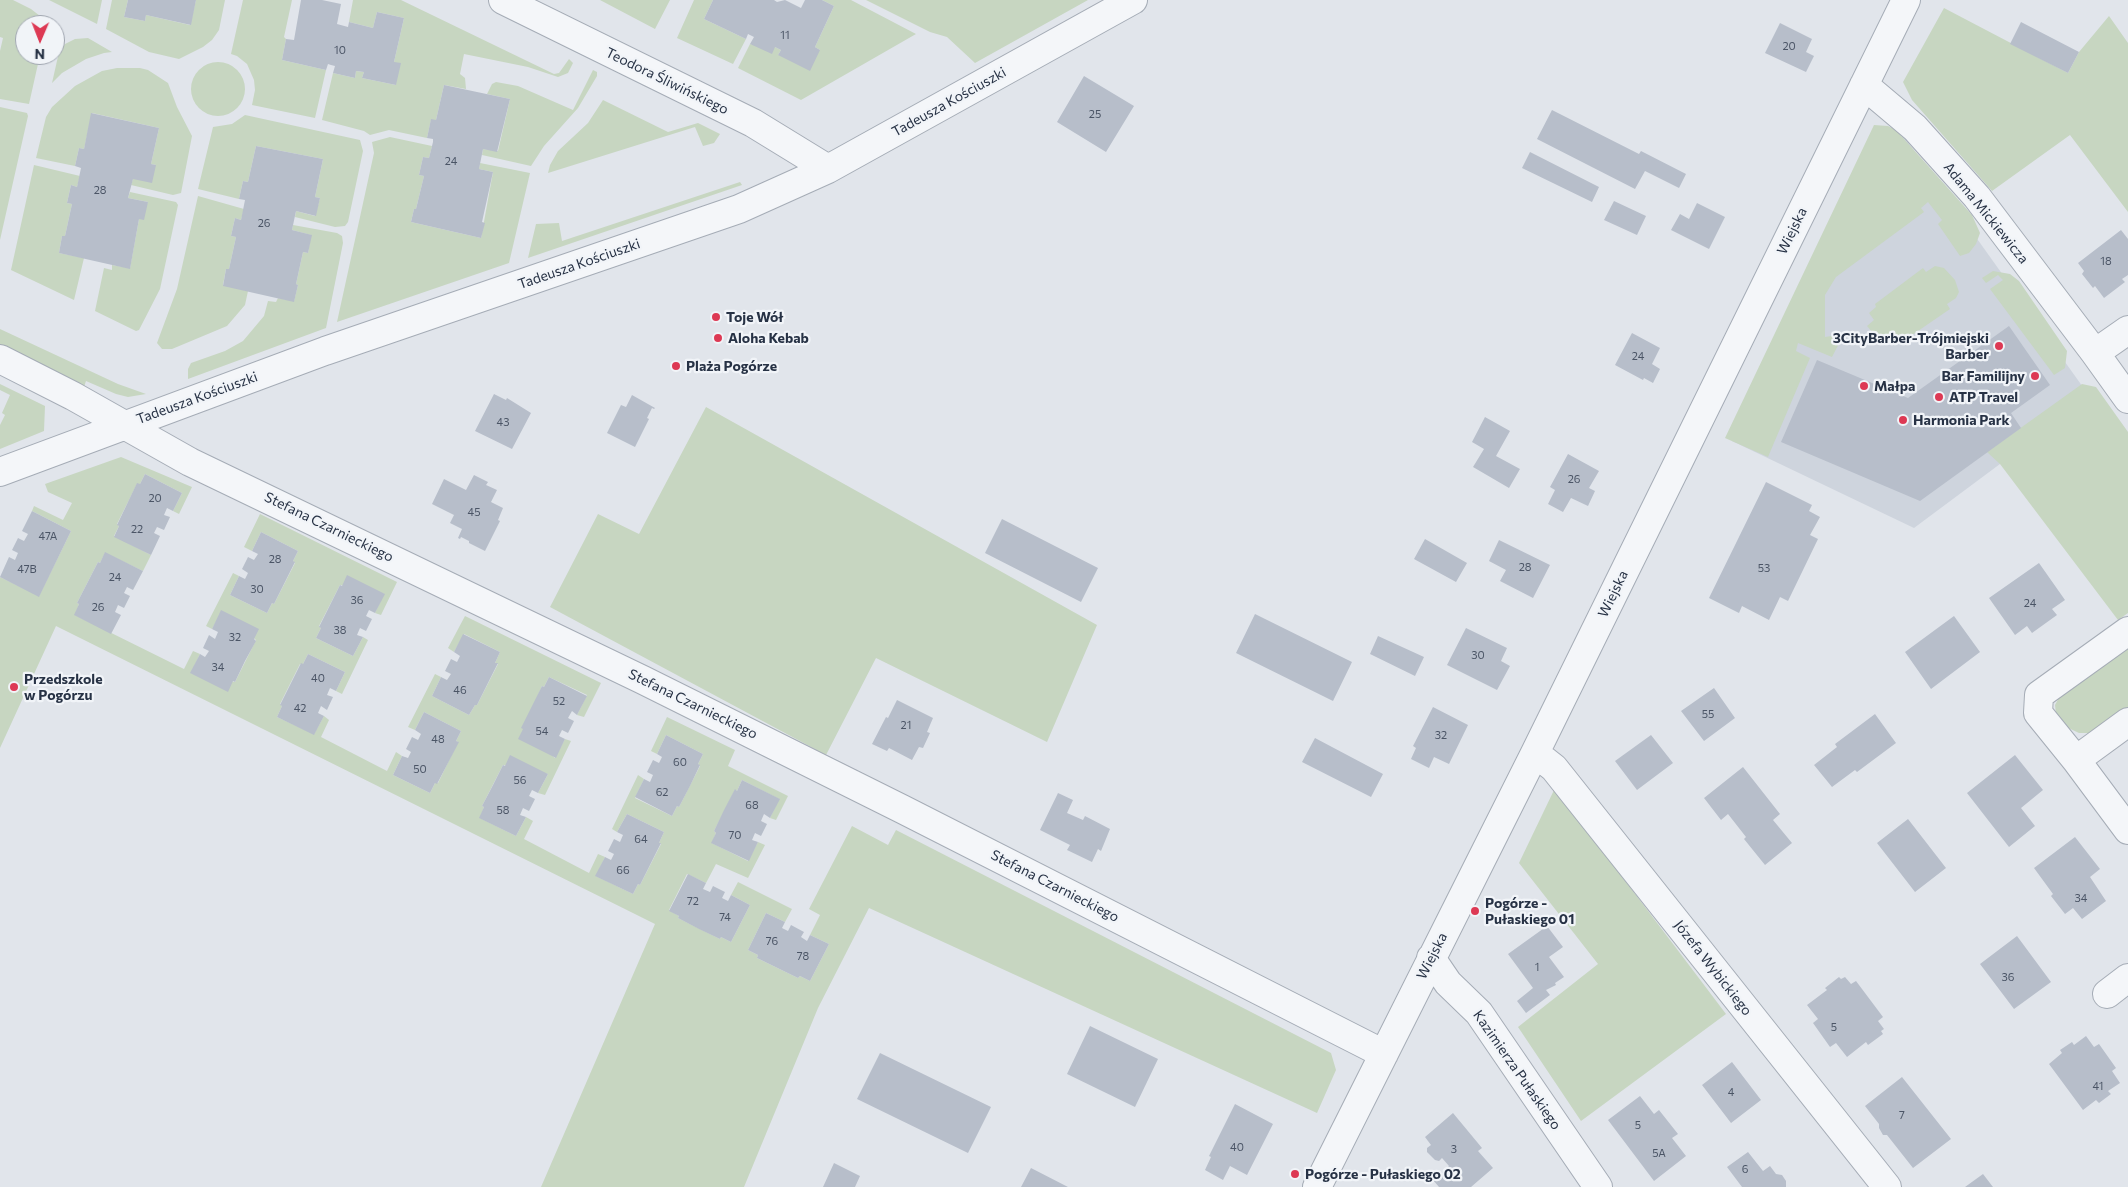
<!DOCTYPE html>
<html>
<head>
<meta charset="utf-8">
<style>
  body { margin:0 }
  #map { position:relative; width:2128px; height:1187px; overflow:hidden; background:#e1e5eb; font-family:Commissioner,sans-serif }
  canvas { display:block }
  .north { position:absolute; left:15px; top:15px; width:50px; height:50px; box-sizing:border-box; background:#f1f4f8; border:1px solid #a0a6b0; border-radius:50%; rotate:181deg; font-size:14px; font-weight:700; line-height:20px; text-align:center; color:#273245 }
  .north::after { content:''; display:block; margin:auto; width:18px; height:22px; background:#dd3954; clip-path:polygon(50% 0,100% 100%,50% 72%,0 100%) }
</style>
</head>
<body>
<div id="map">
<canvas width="2128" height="1187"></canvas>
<div class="north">N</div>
</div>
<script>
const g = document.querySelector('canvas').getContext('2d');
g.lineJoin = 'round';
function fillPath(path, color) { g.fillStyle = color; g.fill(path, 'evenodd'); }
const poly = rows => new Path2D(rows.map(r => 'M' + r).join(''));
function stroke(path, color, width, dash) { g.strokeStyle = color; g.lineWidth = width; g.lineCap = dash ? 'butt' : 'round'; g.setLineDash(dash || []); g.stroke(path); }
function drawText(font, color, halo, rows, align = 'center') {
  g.font = font + ' Commissioner,sans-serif'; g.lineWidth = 4.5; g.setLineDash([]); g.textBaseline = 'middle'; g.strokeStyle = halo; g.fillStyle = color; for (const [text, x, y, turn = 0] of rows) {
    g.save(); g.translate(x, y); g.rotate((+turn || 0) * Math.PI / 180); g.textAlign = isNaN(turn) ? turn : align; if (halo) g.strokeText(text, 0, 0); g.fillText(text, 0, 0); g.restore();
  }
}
fillPath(poly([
  [1903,135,2090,397,1914,528,1732,441]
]), '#ced4dd');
fillPath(poly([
  [0,0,13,0,31,9,40,16,45,24,25,25,25,55,40,55,29,104,0,99,0,51,3,38,0,37],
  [49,0,102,0,97,24],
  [112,0,128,0,124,17,145,21,146,15,190,25,196,0,225,0,219,30,212,40,203,47,179,59,149,52,106,29],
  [243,0,292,0,284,37,286,39,282,60,326,70,315,118,252,105,255,90,254,80,247,64,237,56,231,54],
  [353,0,401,0,554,74,559,73,569,59,573,63,568,73,558,77,528,67,464,54,460,74,465,78,466,89,444,85,436,120,431,120,427,138,389,130,370,135,364,131,322,120,333,73,355,78,356,71,364,72,362,78,396,85,394,62,404,18,377,12,373,28,349,22],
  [600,0,670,0,655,29],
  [694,0,713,0,704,19,746,39,733,64,677,38],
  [822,0,851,0,916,34,801,100,738,68,750,44,775,47,781,50,778,55,820,50,815,47,834,6],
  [866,0,1088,0,975,63,947,37,930,32],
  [1944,8,2068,73,2079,52,2109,16,2128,43,2128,212,2070,135,1992,191,1912,100,1903,82],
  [88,38,112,52,104,53,86,59,62,73,52,83,59,52,65,44,75,39],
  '191 89a27 27 0 1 1 54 0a27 27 0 1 1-54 0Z',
  [117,68,140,68,148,70,168,83,177,107,192,136,181,193,173,195,131,185,133,179,156,165,151,164,159,128,92,113,84,149,79,148,75,166,36,158,46,117,52,107,75,86,102,71],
  [593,70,597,72,597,76,578,108,544,146,531,166,482,155,483,149,498,151,510,99,487,94,492,84,496,82,518,86,573,110],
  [603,100,668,132,698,123,720,134,714,143,703,146,695,127,548,173,550,165,558,151,588,123],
  [0,107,27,113,28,116,0,240],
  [245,115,360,140,363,151,348,222,345,226,335,227,295,217,296,211,315,216,320,198,315,197,323,159,256,146,248,182,243,181,239,199,198,189,213,127,232,124],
  [1874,125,1888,126,1896,130,1972,215,1980,233,1976,244,1969,253,1960,256,1938,224,1942,220,1928,202,1921,208,1924,212,1836,277,1825,295,1825,337,1844,334,1832,357,1798,343,1796,351,1810,358,1768,457,1725,438],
  [390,137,432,146,429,158,423,157,419,175,424,176,416,209,414,209,411,222,481,238,493,172,479,169,480,163,530,173,509,263,337,322,374,153,372,142],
  [34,165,80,176,77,187,71,185,67,203,72,204,65,236,62,236,59,253,84,258,74,300,11,270],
  [740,182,742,185,528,258,536,224,559,223,562,241],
  [130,192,176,202,178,205,160,289,139,330,136,331,95,311,104,268,112,270,112,265,130,268,139,219,148,202,128,198],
  [198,196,244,209,241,220,235,218,231,236,236,237,229,269,226,269,223,285,248,291,245,305,227,326,172,349,162,349,157,343,177,289],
  [293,225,337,233,342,236,343,243,326,328,188,379,188,369,191,363,225,351,243,341,264,316,268,301,276,302,278,298,294,301,298,285,296,284,303,252,308,253,311,235,292,230],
  [1935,266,1944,268,1955,280,1959,292,1956,298,1947,304,1950,309,1902,342,1899,339,1891,343,1886,337,1880,341,1867,326,1874,320,1869,313,1876,307,1875,304,1923,268,1926,272],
  [1993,271,2010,274,2019,281,2067,351,2065,368,2054,375,1990,289,2003,280,1998,275,1986,283,1982,278],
  [0,329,118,384,146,394,128,397,116,394,86,381,84,387,0,345],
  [0,384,45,406,44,431,0,449,0,425,5,415,2,413,10,395,0,390],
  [2082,384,2096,387,2128,432,2128,613,2118,620,2000,464,1987,452],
  [706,407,1097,625,1047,742,876,658,826,755,550,607,598,514,639,534],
  [121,457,192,487,179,514,173,511,182,493,145,474,140,484,137,484,117,524,119,526,114,536,151,555,143,571,105,553,100,563,98,562,77,603,79,604,75,615,184,669,193,651,200,654,191,673,235,682,256,640,222,611,212,629,206,626,233,573,239,576,230,595,267,613,272,603,274,604,295,563,293,561,298,551,261,532,252,551,244,547,260,514,397,582,381,615,375,613,384,594,340,585,319,626,321,628,316,638,353,656,363,637,368,640,342,694,336,691,345,672,308,654,303,664,300,664,280,704,282,706,277,717,314,734,324,716,329,720,321,737,387,771,396,752,402,756,393,775,430,793,435,783,438,783,458,742,456,741,461,731,424,712,415,730,408,727,435,674,441,677,432,696,469,715,475,705,477,705,498,664,495,663,500,652,464,634,454,652,448,648,465,616,601,683,584,717,577,715,587,695,549,677,544,687,542,686,523,729,555,758,565,739,571,741,545,795,538,793,548,774,503,765,482,806,484,807,480,818,516,836,526,817,533,821,524,839,589,873,598,854,605,857,596,876,633,894,638,884,640,885,661,844,659,843,664,832,627,814,617,832,612,829,638,775,644,779,635,798,672,816,677,806,679,807,700,766,698,764,703,754,666,735,657,754,651,751,667,717,735,750,728,766,788,796,776,820,770,818,779,799,742,780,737,791,735,790,714,831,716,833,712,843,748,861,758,842,765,845,748,878,716,864,706,883,687,874,669,910,679,916,678,918,720,939,721,937,731,942,750,905,731,895,738,882,792,909,785,922,766,913,748,950,758,955,757,958,798,978,800,976,810,981,829,944,810,935,820,915,809,909,852,826,888,845,896,830,1331,1053,1336,1070,1317,1113,869,908,818,1008,744,1187,541,1187,655,924,56,626,0,748,0,577,39,596,71,531,32,511,34,506,63,520,72,503,48,492,45,484],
  [2128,646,2128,707,2090,733,2079,733,2062,725,2056,714,2055,705,2062,692],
  [1555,788,1726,1014,1581,1121,1518,1027,1598,964,1519,863]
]), '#c7d6c1');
fillPath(poly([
  [128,0,196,0,191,25,146,15,145,21,124,17],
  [301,0,322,0,341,4,337,24,348,27,349,22,373,28,377,12,404,18,394,62,401,63,396,85,362,78,364,72,356,71,355,78,333,73,335,66,331,65,328,64,326,70,282,60,286,39,294,40],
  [713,0,774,0,777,2,785,0,801,8,805,0,822,0,834,6,815,47,820,50,810,71,778,55,781,50,775,47,772,54,750,44,754,37,748,34,746,39,704,19],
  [2021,22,2079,52,2068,73,2010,44],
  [1780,23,1812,39,1806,52,1814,56,1806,72,1765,53],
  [1084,76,1134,106,1106,152,1057,122],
  [444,85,510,99,497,152,483,149,479,169,493,172,482,222,485,223,481,238,411,222,414,209,416,209,424,176,419,175,423,157,429,158,433,142,433,139,427,138,431,119,436,120],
  [1552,110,1639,154,1641,151,1686,174,1679,188,1645,171,1635,189,1537,139],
  [91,113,159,128,151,164,156,165,152,183,133,179,128,198,148,202,144,220,139,219,130,269,59,253,62,236,65,236,72,204,67,203,71,185,77,187,81,168,75,166,79,148,84,149],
  [256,146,323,159,315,197,320,198,316,216,296,211,292,230,312,235,308,253,303,252,296,284,298,285,294,302,223,286,226,269,229,269,236,237,231,236,235,218,241,220,245,200,239,199,243,181,248,182],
  [1530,152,1599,187,1592,202,1522,168],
  [1614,201,1646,216,1637,235,1604,220],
  [1697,203,1725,217,1709,249,1671,230,1680,214,1689,219],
  [2121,230,2128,239,2128,275,2122,279,2125,282,2104,298,2095,286,2093,288,2082,274,2084,271,2078,263],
  [2009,326,2050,385,2011,413,2021,428,1920,501,1781,442,1817,360,1908,398],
  [1632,333,1660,348,1652,364,1660,369,1653,383,1644,378,1643,380,1615,365],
  [494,394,506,400,507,398,531,413,512,449,475,431],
  [632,395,655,408,654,409,652,408,647,418,649,419,635,447,607,433,621,405,626,407],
  [1485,417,1510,431,1496,456,1520,469,1509,488,1473,467,1484,449,1472,442],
  [1568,454,1599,471,1589,488,1595,491,1588,506,1571,498,1563,512,1548,504,1555,490,1550,487],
  [145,474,182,493,173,511,167,508,164,515,170,517,164,530,157,527,154,533,160,536,151,555,114,537,119,526,117,525,137,483,140,484],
  [474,475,488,482,486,485,497,490,491,502,503,508,498,520,500,521,485,551,469,543,469,541,461,537,460,539,458,538,462,529,450,523,454,515,432,504,444,479,466,490],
  [1766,482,1812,505,1809,511,1820,517,1810,535,1818,539,1788,601,1780,597,1769,620,1742,606,1739,613,1709,598],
  [32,511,71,531,39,597,0,577,9,557,15,560,18,553,12,550,18,538,24,541,28,534,22,531],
  [1002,519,1098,568,1081,602,985,553],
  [261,532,298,551,293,561,295,562,274,604,272,603,267,613,230,595,239,576,245,579,248,573,242,569,248,557,254,560,258,554,252,551],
  [1425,539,1467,563,1456,582,1414,559],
  [1499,540,1550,565,1533,598,1500,581,1506,570,1489,561],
  [105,552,143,571,133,590,127,587,124,593,130,596,124,608,118,605,115,612,121,615,111,634,74,615,79,604,77,603,98,562,100,563],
  [2039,563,2065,600,2052,609,2057,615,2032,633,2027,626,2015,635,1989,598],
  [347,575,385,594,375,613,369,610,366,616,372,619,366,631,360,628,357,635,363,637,353,656,316,638,321,628,319,627,340,585,342,586],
  [221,610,259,629,254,639,256,641,245,661,235,682,233,681,228,692,190,673,200,654,205,657,209,651,203,648,209,635,215,639,218,632,212,629],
  [1255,614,1352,662,1333,701,1236,653],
  [1954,616,1980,652,1931,689,1905,652],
  [1466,628,1507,648,1501,661,1510,666,1497,690,1447,665],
  [463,634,500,652,495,663,498,663,477,705,475,705,469,715,432,696,441,677,447,680,451,674,445,671,451,659,457,662,460,656,454,652],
  [1378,636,1424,657,1415,676,1370,654],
  [308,654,345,672,336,691,330,688,327,695,333,697,327,710,321,706,318,713,324,716,314,735,277,717,282,706,280,705,301,663,303,664],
  [549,677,587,696,577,715,572,711,568,718,574,721,568,733,562,730,559,736,565,739,556,758,518,739,523,729,521,728,542,686,544,687],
  [1714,688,1735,718,1704,741,1681,711],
  [897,700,933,718,927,732,930,733,923,748,919,747,912,760,889,748,887,751,872,744,886,717,888,718],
  [1433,707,1468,725,1449,764,1434,757,1429,768,1411,759,1416,748,1413,746],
  [424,712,461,731,456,741,459,742,437,784,435,783,430,793,393,775,402,756,408,758,411,752,406,749,412,737,418,740,421,734,415,730],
  [1875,714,1896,743,1857,772,1855,770,1832,787,1814,765,1837,747,1835,744],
  [666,735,703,754,698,764,700,765,690,786,679,807,677,806,672,816,635,797,644,779,650,782,653,775,647,772,653,760,659,763,662,757,657,754],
  [1651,735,1673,763,1637,790,1615,761],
  [1315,738,1383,774,1371,797,1302,762],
  [510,755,548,774,538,793,532,790,529,796,535,799,529,811,523,808,520,815,526,817,516,836,479,818,484,807,482,806,493,785,503,765,505,766],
  [2015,755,2043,790,2021,808,2035,826,2009,847,1967,793],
  [1743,767,1780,814,1773,820,1792,843,1765,865,1744,839,1746,837,1728,814,1721,820,1704,798],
  [742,780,780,799,770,818,764,814,761,821,767,824,761,836,755,833,752,840,758,842,749,861,711,843,716,833,714,831,724,810,735,789,737,791],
  [1058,793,1073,800,1067,813,1083,820,1085,816,1110,829,1101,851,1098,849,1092,862,1067,850,1070,845,1040,830],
  [627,814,664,832,659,843,661,843,640,885,638,884,633,894,595,876,605,857,611,860,614,854,608,851,614,839,620,842,623,835,617,832],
  [1908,819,1946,868,1915,892,1877,843],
  [2075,837,2100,869,2090,877,2106,901,2082,919,2073,908,2065,914,2051,896,2053,894,2034,868],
  [688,874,706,883,703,889,710,892,713,886,725,892,722,898,728,901,731,895,750,905,731,942,721,937,720,939,699,929,678,918,679,916,669,911],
  [766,913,785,922,782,928,788,931,791,925,804,932,801,937,807,941,810,935,829,944,810,981,800,976,798,978,757,958,758,955,748,950],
  [1547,926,1563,947,1549,957,1564,977,1555,983,1556,985,1546,990,1550,995,1526,1013,1517,1001,1533,988,1508,954],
  [2017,936,2051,982,2014,1009,1980,964],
  [1839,977,1841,979,1845,977,1851,984,1856,981,1883,1017,1878,1021,1884,1029,1881,1031,1883,1034,1868,1045,1866,1042,1847,1057,1836,1043,1830,1047,1813,1023,1818,1019,1807,1005,1827,990,1825,988],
  [1090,1026,1158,1059,1135,1107,1067,1074],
  [2086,1036,2094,1047,2099,1044,2116,1068,2112,1071,2120,1083,2108,1091,2111,1094,2099,1103,2096,1100,2083,1110,2049,1064,2062,1053,2060,1050,2072,1042,2074,1045],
  [880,1053,991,1107,968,1153,857,1099],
  [1732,1062,1761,1100,1731,1123,1702,1085],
  [1902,1077,1951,1139,1913,1168,1887,1135,1883,1135,1879,1128,1879,1124,1865,1106],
  [1640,1096,1654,1114,1659,1110,1678,1134,1672,1138,1686,1156,1654,1181,1608,1120],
  [1235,1104,1273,1124,1247,1175,1230,1166,1223,1180,1205,1170,1211,1157,1209,1156],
  [1453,1113,1482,1148,1478,1151,1493,1168,1471,1187,1439,1187,1433,1180,1449,1166,1442,1158,1439,1161,1435,1160,1427,1152,1427,1148,1431,1145,1425,1137],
  [1748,1152,1763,1171,1770,1166,1776,1174,1782,1175,1786,1181,1786,1187,1742,1187,1727,1167],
  [834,1163,860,1176,855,1187,823,1187],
  [1031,1168,1068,1187,1021,1187],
  [1983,1174,1993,1187,1965,1187]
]), '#b7beca');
const minor = poly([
  [503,0,753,123,828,169],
  [1864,85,1915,128,1977,197,2095,353,2128,330],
  [2095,353,2128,399],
  [0,359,73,396,190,462,643,680,902,809,1384,1054],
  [0,472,325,351,739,209,828,169,1133,0],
  [2128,631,2039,695,2038,713,2076,760,2128,830],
  [1535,753,1554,768,1887,1187],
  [2076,760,2128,722],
  [1431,958,1448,983,1479,1013,1598,1187],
  [2107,994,2128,978],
  [1317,1187,1535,753,1906,0]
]);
stroke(minor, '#a5acb6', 30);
stroke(minor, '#f4f6f9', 28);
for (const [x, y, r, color] of [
  [716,317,5,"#dd3954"],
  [718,338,5,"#dd3954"],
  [1999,346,5,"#dd3954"],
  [676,366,5,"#dd3954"],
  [2035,376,5,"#dd3954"],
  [1864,386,5,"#dd3954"],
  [1939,397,5,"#dd3954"],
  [1903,420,5,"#dd3954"],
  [14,687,5,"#dd3954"],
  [1475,911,5,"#dd3954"],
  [1295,1174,5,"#dd3954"]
]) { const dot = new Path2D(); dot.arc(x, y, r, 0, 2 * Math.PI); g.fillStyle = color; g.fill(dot); stroke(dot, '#f1f4f8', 2); }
drawText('11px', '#4b5566', null, [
  ["11",785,35],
  ["20",1789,46],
  ["10",340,50],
  ["25",1095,114],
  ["24",451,161],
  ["28",100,190],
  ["26",264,223],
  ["18",2106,261],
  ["24",1638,356],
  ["43",503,422],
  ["26",1574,479],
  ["20",155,498],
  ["45",474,512],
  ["22",137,529],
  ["47A",48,536],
  ["28",275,559],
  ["28",1525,567],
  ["53",1764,568],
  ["47B",27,569],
  ["24",115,577],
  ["30",257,589],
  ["36",357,600],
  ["24",2030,603],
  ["26",98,607],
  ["38",340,630],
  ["32",235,637],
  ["30",1478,655],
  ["34",218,667],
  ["40",318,678],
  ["46",460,690],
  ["52",559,701],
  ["42",300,708],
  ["55",1708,714],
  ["21",906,725],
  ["54",542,731],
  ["32",1441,735],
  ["48",438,739],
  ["60",680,762],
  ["50",420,769],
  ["56",520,780],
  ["62",662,792],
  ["68",752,805],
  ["58",503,810],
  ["70",735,835],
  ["64",641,839],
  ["66",623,870],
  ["34",2081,898],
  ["72",693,901],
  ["74",725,917],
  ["76",772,941],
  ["78",803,956],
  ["1",1537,967],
  ["36",2008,977],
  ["5",1834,1027],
  ["41",2098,1086],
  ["4",1731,1092],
  ["7",1902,1115],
  ["5",1638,1125],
  ["40",1237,1147],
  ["3",1454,1149],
  ["5A",1659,1153],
  ["6",1745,1169]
]);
drawText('14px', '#273245', '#f1f4f8', [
  ["Teodora Śliwińskiego",667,81,26],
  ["Tadeusza Kościuszki",949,102,-29],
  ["Adama Mickiewicza",1986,213,51],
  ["Wiejska",1792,231,-64],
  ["Tadeusza Kościuszki",579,264,-19],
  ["Tadeusza Kościuszki",197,398,-20],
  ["Stefana Czarnieckiego",329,527,26],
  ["Wiejska",1613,594,-64],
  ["Stefana Czarnieckiego",693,704,26],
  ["Stefana Czarnieckiego",1055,886,27],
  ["Wiejska",1432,956,-63],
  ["Józefa Wybickiego",1713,968,52],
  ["Kazimierza Pułaskiego",1517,1070,55]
]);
drawText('bold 14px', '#273245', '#f1f4f8', [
  ["Toje Wół",726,317],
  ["Aloha Kebab",728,338],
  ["3CityBarber-Trójmiejski",1989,338,"right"],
  ["Barber",1989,354,"right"],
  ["Plaża Pogórze",686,366],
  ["Bar Familijny",2025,376,"right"],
  ["Małpa",1874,386],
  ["ATP Travel",1949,397],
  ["Harmonia Park",1913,420],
  ["Przedszkole",24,679],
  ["w Pogórzu",24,695],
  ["Pogórze -",1485,903],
  ["Pułaskiego 01",1485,919],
  ["Pogórze - Pułaskiego 02",1305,1174]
], 'left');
</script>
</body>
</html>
